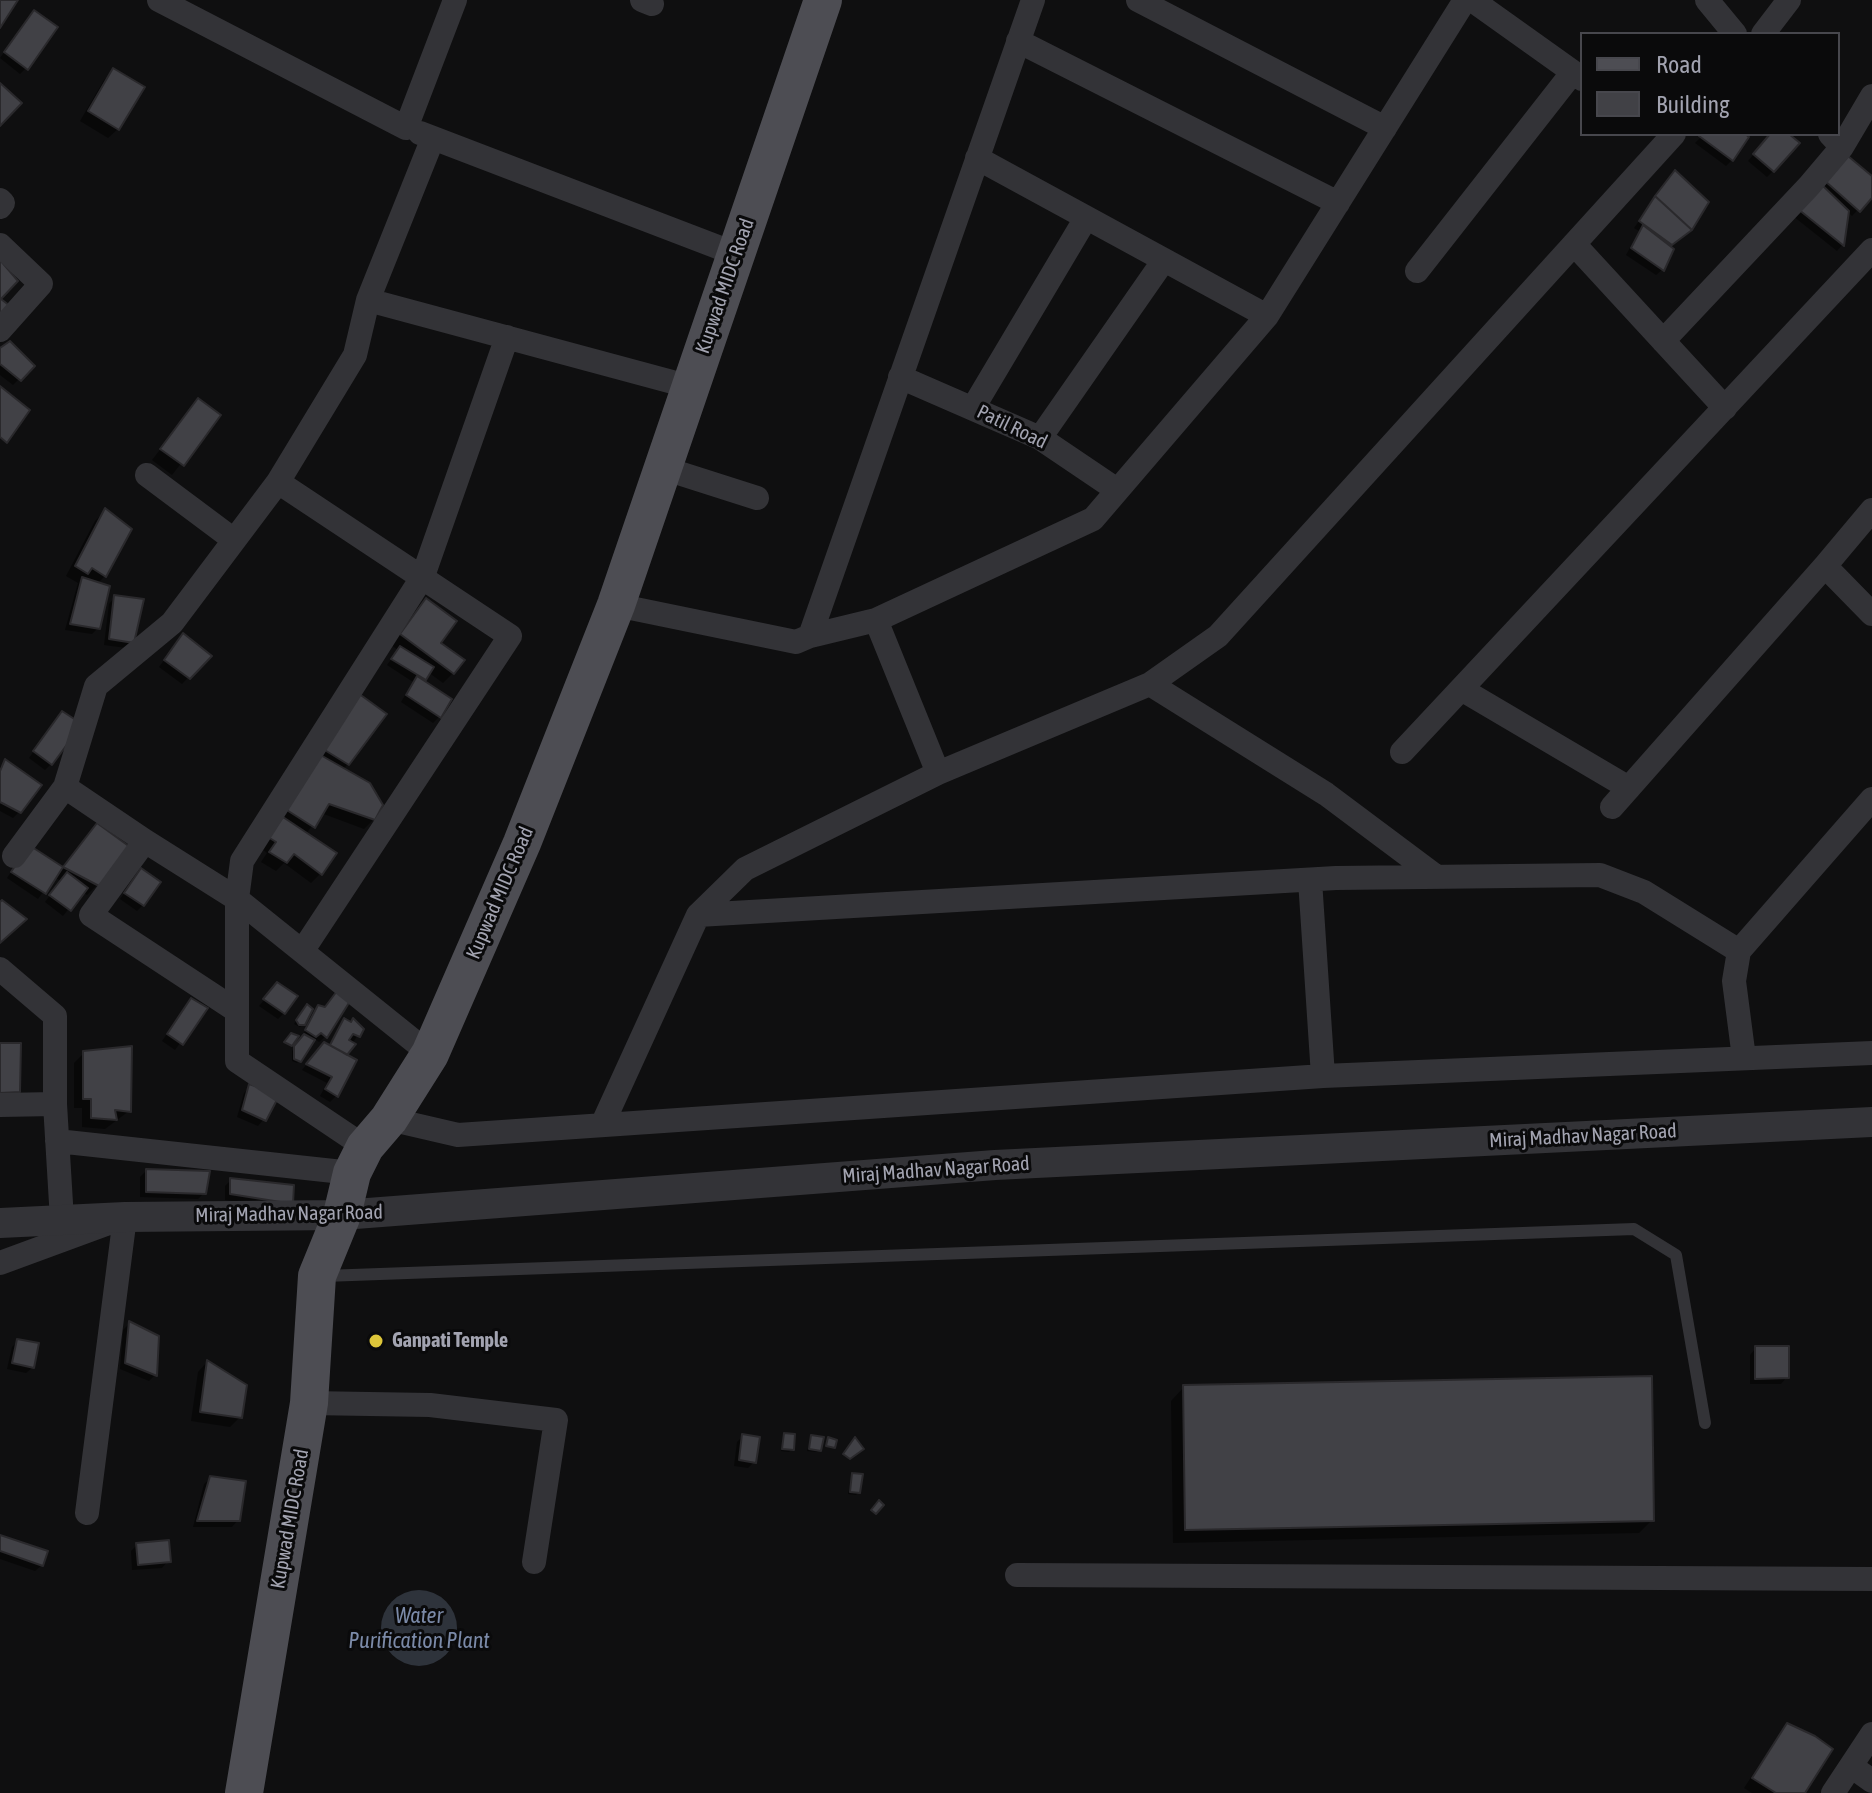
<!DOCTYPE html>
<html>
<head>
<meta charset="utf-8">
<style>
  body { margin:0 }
  #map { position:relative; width:1872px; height:1793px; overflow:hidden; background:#0f0f10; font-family:"Asap Condensed",sans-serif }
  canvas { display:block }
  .legend { position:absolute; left:1580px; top:32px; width:260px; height:104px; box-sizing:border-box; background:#0a0a0b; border:2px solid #47474d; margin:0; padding:10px 14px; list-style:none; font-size:24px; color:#a2a3b0 }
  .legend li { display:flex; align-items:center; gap:16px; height:40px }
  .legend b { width:40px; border:2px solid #47474d }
</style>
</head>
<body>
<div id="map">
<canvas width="1872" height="1793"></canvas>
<ul class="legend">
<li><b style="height:10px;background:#4d4d53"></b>Road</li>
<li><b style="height:22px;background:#414146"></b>Building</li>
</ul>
</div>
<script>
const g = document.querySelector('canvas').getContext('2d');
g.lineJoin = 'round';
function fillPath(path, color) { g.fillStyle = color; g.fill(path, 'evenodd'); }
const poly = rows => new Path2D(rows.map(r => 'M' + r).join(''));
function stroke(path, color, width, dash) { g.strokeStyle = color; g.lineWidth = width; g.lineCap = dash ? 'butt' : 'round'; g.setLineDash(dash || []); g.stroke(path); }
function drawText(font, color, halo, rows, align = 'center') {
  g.font = font + ' "Asap Condensed",sans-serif'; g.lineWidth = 6; g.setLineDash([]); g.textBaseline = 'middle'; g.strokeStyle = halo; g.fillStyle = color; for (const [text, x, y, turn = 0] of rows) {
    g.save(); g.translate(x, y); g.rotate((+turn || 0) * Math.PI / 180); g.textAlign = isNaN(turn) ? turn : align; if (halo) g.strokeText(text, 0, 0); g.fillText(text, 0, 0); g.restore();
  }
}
fillPath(poly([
  '381 1628a38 38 0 1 1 76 0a38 38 0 1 1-76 0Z'
]), '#2e333b');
fillPath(poly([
  [29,18,26,68,20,74,0,58],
  [114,71,118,129,108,138,80,121,104,80],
  [1704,134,1742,134,1732,160,1726,166,1695,143],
  [1771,134,1786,134,1773,171,1767,177,1748,161],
  [1848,158,1872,178,1872,195,1852,216,1847,211,1842,245,1837,251,1793,216],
  [1669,179,1683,236,1669,247,1671,249,1662,270,1656,275,1626,255,1639,231,1634,228],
  [0,351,32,366,13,385,0,375],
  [198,401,218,416,172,475,152,460],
  [105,511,105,576,97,584,98,628,92,634,65,630,78,583,66,576,95,521],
  [115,597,133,642,126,648,104,645,109,604],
  [426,601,438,644,453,673,443,683,428,672,422,682,439,717,433,723,401,702,413,682,387,665,398,650,391,645],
  [183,635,209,656,182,684,159,667],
  [359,696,348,764,342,770,374,819,364,829,321,813,306,834,334,853,320,874,311,883,284,863,276,871,261,862,267,853,260,847],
  [56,719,51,764,45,770,29,758],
  [5,762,19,812,13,818,0,811,0,767],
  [87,836,97,885,87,895,82,892,63,916,45,902,61,881,54,877,38,899,7,878,23,854,62,869],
  [141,870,143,905,137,911,120,899],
  [272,991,284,1013,278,1019,259,1006],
  [349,998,325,1037,319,1042,314,1038,299,1061,297,1063,292,1061,292,1051,302,1038,310,1019,300,1027,294,1024,304,1009,306,1020,319,1007,324,1009],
  [186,1007,205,1009,175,1050,162,1041],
  [344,1020,358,1035,344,1055,354,1061,336,1096,330,1102,320,1096,327,1083,302,1070,318,1050,328,1046],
  [84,1053,129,1111,105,1129,82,1127,82,1108,74,1108,74,1063],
  [250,1087,264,1119,258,1126,237,1117,244,1093],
  [146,1171,204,1193,198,1199,140,1197,140,1177],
  [231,1180,292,1187,285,1209,225,1200,225,1186],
  [129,1324,157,1337,155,1375,149,1381,120,1369,123,1330],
  [18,1341,33,1367,26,1373,7,1369,12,1347],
  [1756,1348,1787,1377,1781,1384,1750,1384,1750,1355],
  [207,1362,240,1417,230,1427,191,1421,198,1372],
  [1184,1387,1652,1520,1639,1533,1173,1543,1171,1401],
  [784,1435,792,1449,789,1452,781,1451],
  [743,1436,754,1462,748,1468,734,1466,737,1442],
  [812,1437,819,1450,817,1452,807,1451],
  [853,1475,858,1493,856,1495,848,1494],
  [211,1478,238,1520,232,1527,193,1527,204,1484],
  [0,1537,42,1565,35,1571,0,1559],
  [137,1545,168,1561,162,1568,132,1570,131,1551],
  [1788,1726,1803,1793,1752,1793,1744,1788,1778,1736]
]), '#0007');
const building = poly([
  [0,0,18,0,0,28,0,0],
  [34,10,58,27,28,70,4,52,34,10],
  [113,68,145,87,119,130,88,111,113,68],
  [0,83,22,103,0,126,0,83],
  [1701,134,1745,134,1749,137,1733,161,1699,136,1701,134],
  [1770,134,1789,134,1800,143,1774,172,1753,154,1770,134],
  [1848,156,1872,176,1872,198,1860,212,1825,181,1848,156],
  [1675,170,1709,202,1692,230,1655,196,1675,170],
  [1819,182,1849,211,1844,246,1798,209,1819,182],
  [1655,196,1692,230,1672,245,1639,221,1655,196],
  [1643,225,1674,249,1664,271,1631,248,1643,225],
  [0,260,18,281,1,299,10,306,0,316,0,260],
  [10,341,35,366,21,381,0,364,0,348,10,341],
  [0,386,30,410,7,443,0,437,0,386],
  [198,398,221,415,184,466,160,449,198,398],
  [105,508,132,529,106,577,92,568,88,574,75,566,105,508],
  [82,577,110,586,100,629,70,624,82,577],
  [114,595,144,599,134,643,109,639,114,595],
  [426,598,457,621,441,643,465,660,454,674,400,634,426,598],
  [183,633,212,656,190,679,164,660,183,633],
  [400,646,434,667,426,680,391,659,400,646],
  [417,676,452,699,441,718,406,695,417,676],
  [358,693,387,714,349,765,323,749,358,693],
  [62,711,82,724,52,765,33,751,62,711],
  [317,753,370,783,383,805,375,820,329,804,315,828,282,807,317,753],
  [5,759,42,785,21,813,0,802,0,771,5,759],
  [283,817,337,853,322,875,294,854,287,863,269,852,276,842,268,837,283,817],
  [97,823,130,847,99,886,63,867,97,823],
  [29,845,63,867,46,894,11,872,29,845],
  [141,868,161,882,144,906,124,893,141,868],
  [67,872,88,888,71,911,49,895,67,872],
  [2,900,27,919,0,943,0,902,2,900],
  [277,982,298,996,285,1014,263,999,277,982],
  [337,991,352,998,327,1038,321,1033,316,1037,305,1030,318,1005,325,1007,337,991],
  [191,998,208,1008,183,1045,167,1034,191,998],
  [307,1004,313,1009,305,1025,299,1025,296,1020,307,1004],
  [344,1018,351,1022,353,1018,364,1029,360,1037,353,1034,349,1040,356,1044,347,1055,330,1045,344,1018],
  [291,1033,299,1036,292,1046,284,1042,291,1033],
  [304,1034,315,1040,301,1062,294,1059,294,1046,304,1034],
  [324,1042,357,1060,338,1097,325,1089,332,1077,306,1064,324,1042],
  [0,1043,21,1043,20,1092,0,1093,0,1043],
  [132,1046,131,1112,115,1110,117,1120,91,1118,91,1099,83,1099,83,1051,132,1046],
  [249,1084,280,1094,266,1121,242,1110,249,1084],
  [146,1169,210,1171,206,1194,146,1192,146,1169],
  [230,1178,294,1185,293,1204,230,1194,230,1178],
  [129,1321,159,1336,157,1376,125,1363,129,1321],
  [17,1339,39,1343,34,1368,12,1363,17,1339],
  [1755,1346,1789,1346,1789,1378,1755,1379,1755,1346],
  [207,1360,247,1385,242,1418,200,1412,207,1360],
  [1652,1376,1654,1521,1185,1530,1183,1385,1652,1376],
  [784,1433,795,1434,794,1450,782,1449,784,1433],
  [742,1434,760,1437,756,1463,739,1460,742,1434],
  [811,1435,824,1437,821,1451,809,1449,811,1435],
  [828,1437,837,1440,835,1448,826,1446,828,1437],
  [855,1437,864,1449,850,1459,843,1454,855,1437],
  [852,1473,863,1474,860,1493,850,1492,852,1473],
  [210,1476,246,1481,240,1521,197,1521,210,1476],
  [879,1500,884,1505,876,1514,871,1510,879,1500],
  [0,1535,48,1551,43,1566,0,1551,0,1535],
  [169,1540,171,1562,138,1565,136,1543,169,1540],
  [1787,1723,1815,1736,1833,1749,1805,1793,1776,1793,1752,1778,1787,1723]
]);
fillPath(building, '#414146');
stroke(building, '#2a292c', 2);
stroke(poly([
  [324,1276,1634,1229,1676,1255,1705,1423]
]), '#333337', 12);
stroke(poly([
  [159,0,406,128,455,0],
  [642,0,652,4],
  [1138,0,1385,128],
  [1472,0,1573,72],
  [1707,0,1735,34],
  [1763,34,1789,0],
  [1018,41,1338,203],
  [420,133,736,254],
  [1830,134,1842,147,1872,96],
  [977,158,1267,316],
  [0,200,3,203,0,207],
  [1574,244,1725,408],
  [0,245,41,284,0,330],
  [1417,271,1573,72,1582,79],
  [368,300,691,387],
  [1663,341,1809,186,1842,147],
  [900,377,1040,438,1117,490],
  [973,408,1086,218],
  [1040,438,1164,260],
  [663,468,757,498],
  [147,475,234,540],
  [278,482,510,636,303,950],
  [1825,566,1872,614],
  [616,605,796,642,810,636,1033,0],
  [876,620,938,773],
  [810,636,876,620,1093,519,1267,316,1465,0],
  [1150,684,1326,794,1437,877],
  [1461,689,1629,788],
  [1402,752,1872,250],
  [65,787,145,841,237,899,237,1061,365,1147],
  [1612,807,1825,566,1872,510],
  [145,841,91,915,237,1011],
  [14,856,65,787,96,686,172,623,278,482,355,355,368,300,433,138],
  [1310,880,1323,1076],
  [698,915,1336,878,1600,875,1644,892,1739,951],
  [0,969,55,1016,55,1104,62,1220],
  [430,1054,237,899,242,861,423,576,507,337],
  [1744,1058,1734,981,1739,951,1872,799],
  [0,1105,55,1104],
  [389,1119,458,1135,1323,1076,1872,1053],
  [603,1123,698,915,745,869,938,773,1150,684,1218,636,1674,134],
  [57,1141,352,1173],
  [0,1263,125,1217,87,1513],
  [309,1403,430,1405,556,1420,534,1562],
  [1017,1575,1872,1579],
  [1851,1766,1872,1781],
  [1833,1793,1872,1734]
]), '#333337', 24);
stroke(poly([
  [0,1223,125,1217,342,1215,995,1165,1872,1122]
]), '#333337', 30);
stroke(poly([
  [244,1793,309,1403,317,1276,342,1215,352,1173,365,1147,389,1119,430,1054,522,843,616,605,823,0]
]), '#4d4d53', 38);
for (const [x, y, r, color] of [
  [376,1341,8,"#ddc63a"]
]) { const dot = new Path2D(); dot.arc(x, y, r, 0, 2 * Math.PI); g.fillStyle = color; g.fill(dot); stroke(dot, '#0a0a0b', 3); }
drawText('20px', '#a2a3b0', '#0a0a0b', [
  ["Kupwad MIDC Road",725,286,-71],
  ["Patil Road",1012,427,26],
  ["Kupwad MIDC Road",500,893,-67],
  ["Miraj Madhav Nagar Road",1583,1136,-3],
  ["Miraj Madhav Nagar Road",936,1170,-4],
  ["Miraj Madhav Nagar Road",289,1214,-1],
  ["Kupwad MIDC Road",290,1519,-80]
]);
drawText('bold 20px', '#a2a3b0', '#0a0a0b', [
  ["Ganpati Temple",392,1341]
], 'left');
drawText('italic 22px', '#7b8aa8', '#0a0a0b', [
  ["Water",419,1616],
  ["Purification Plant",419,1641]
]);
</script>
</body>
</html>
